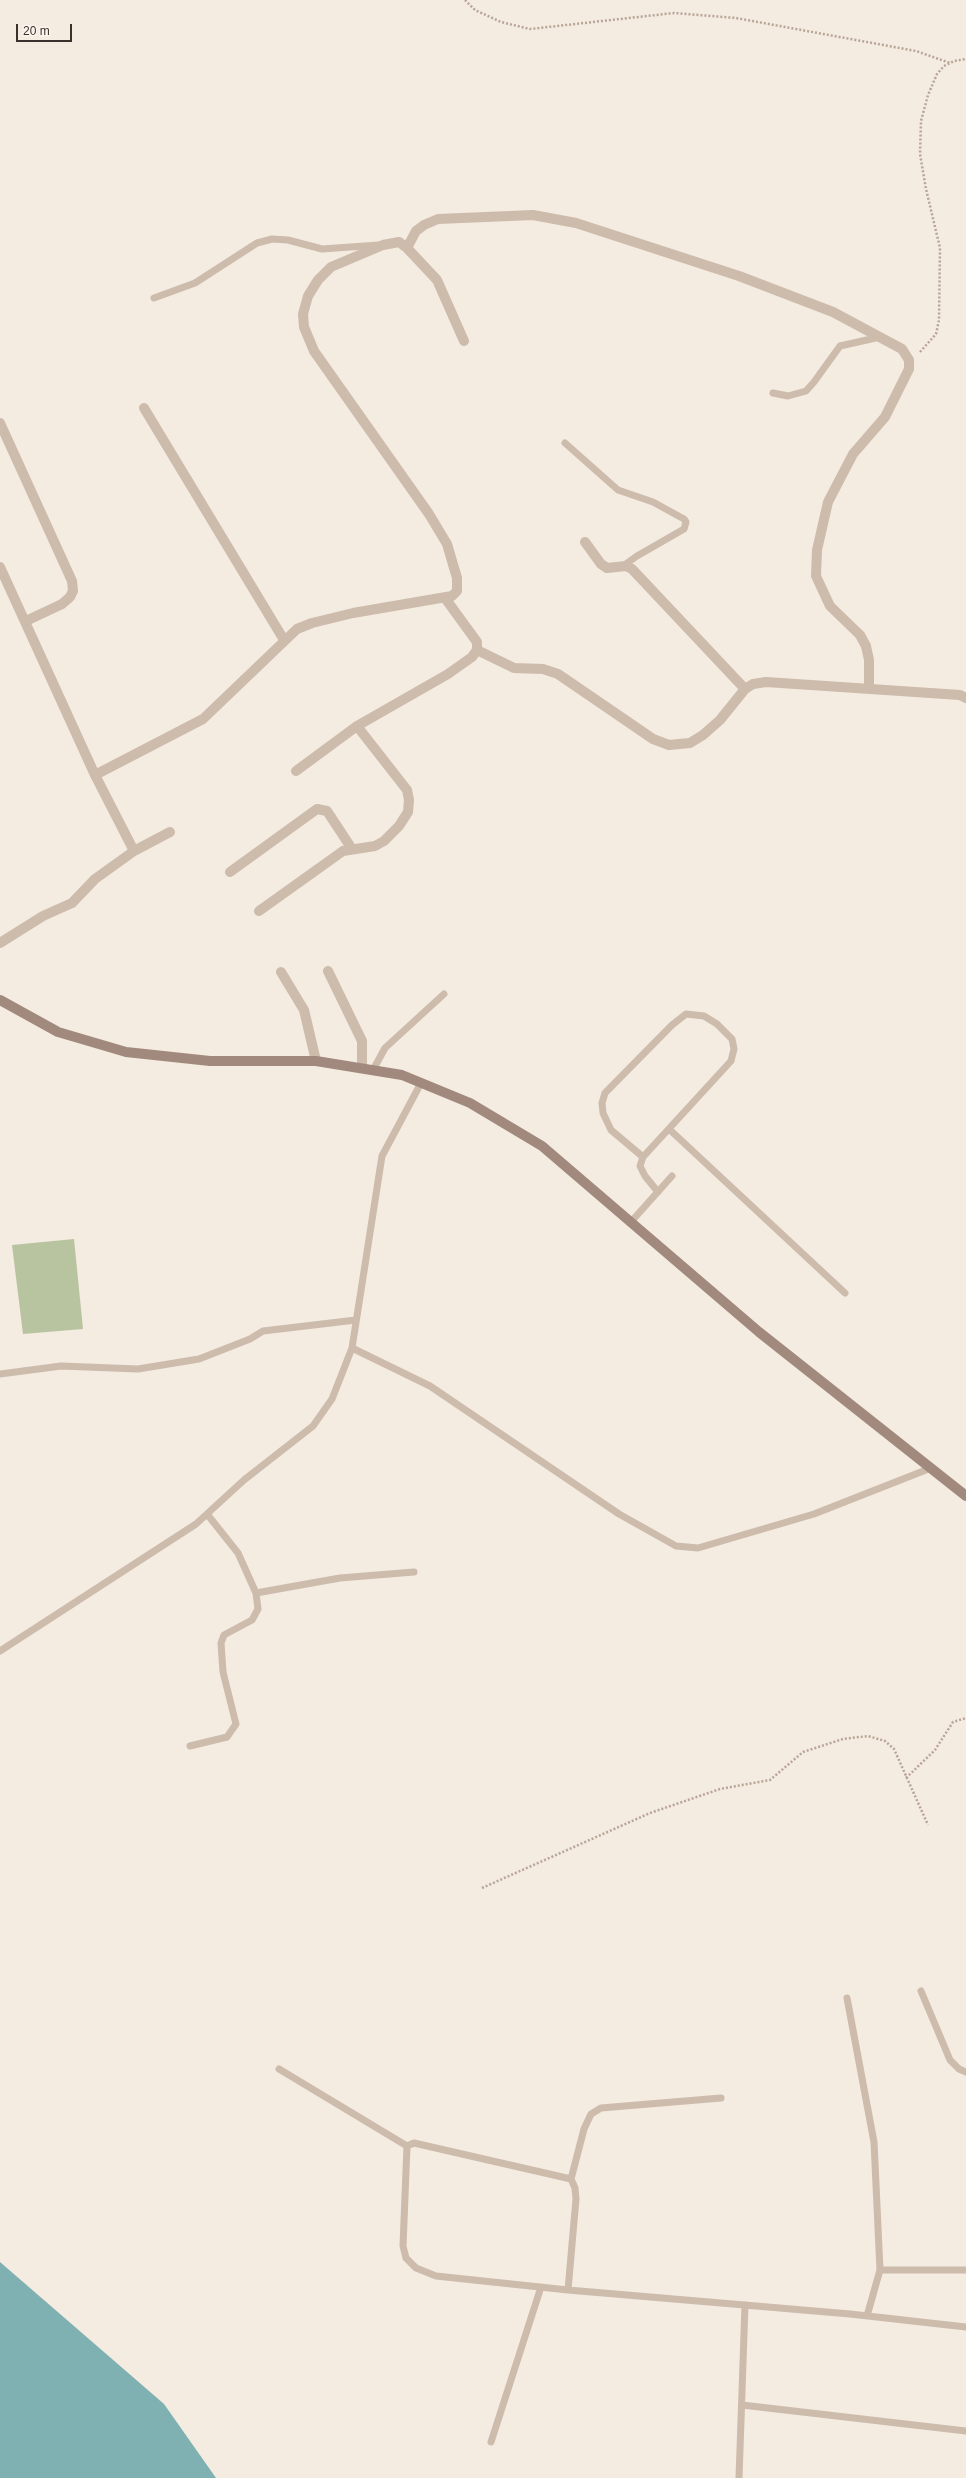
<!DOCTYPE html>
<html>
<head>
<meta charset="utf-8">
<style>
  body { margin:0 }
  #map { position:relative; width:966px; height:2478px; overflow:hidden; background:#f4ebe1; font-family:Arial,sans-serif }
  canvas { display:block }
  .scale { position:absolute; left:16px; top:24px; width:56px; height:18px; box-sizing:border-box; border:2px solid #3b302b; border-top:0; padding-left:5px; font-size:12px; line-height:14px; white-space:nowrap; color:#3b302b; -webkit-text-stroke:3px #fbf5ee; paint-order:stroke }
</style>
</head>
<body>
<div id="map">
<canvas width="966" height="2478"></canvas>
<div class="scale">20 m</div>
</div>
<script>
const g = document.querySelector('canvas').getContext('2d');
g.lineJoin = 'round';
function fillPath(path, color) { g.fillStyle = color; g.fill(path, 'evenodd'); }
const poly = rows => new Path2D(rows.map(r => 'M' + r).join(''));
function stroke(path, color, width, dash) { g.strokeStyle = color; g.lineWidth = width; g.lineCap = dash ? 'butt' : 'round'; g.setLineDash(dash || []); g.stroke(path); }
fillPath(poly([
  [74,1239,83,1329,23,1334,12,1245]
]), '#b8c4a0');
fillPath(poly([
  [0,2262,164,2404,216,2478,0,2478]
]), '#7fb0b2');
stroke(poly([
  [465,0,475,10,501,22,530,29,674,13,736,18,916,51,950,63],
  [920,352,936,334,939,320,940,248,926,189,920,154,921,121,928,95,937,74,944,66,954,61,966,59],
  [906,1778,935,1750,953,1722,966,1718],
  [482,1888,650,1813,720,1789,770,1780,803,1752,843,1739,868,1736,885,1741,894,1749,928,1825]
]), '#b9a596', 2.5, [2, 2]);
stroke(poly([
  [154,298,195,283,257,243,272,239,288,240,322,249,379,245],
  [773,393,788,396,806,391,814,382,840,346,880,337],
  [565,443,618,490,653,502,684,519,686,522,684,529,637,556,623,566],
  [373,1070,385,1048,444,994],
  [669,1129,845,1293],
  [643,1157,611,1130,603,1113,602,1103,605,1093,672,1025,686,1014,704,1016,717,1024,732,1039,734,1049,731,1061,643,1157,640,1166,645,1176,658,1192],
  [630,1223,672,1176],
  [352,1348,430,1386,619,1514,676,1546,698,1548,814,1514,931,1468],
  [0,1374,61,1366,138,1369,199,1359,250,1339,263,1331,356,1320],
  [256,1593,340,1578,414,1572],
  [0,1651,196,1524,244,1480,313,1426,332,1399,352,1348,382,1156,421,1083],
  [190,1746,227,1737,236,1724,223,1672,221,1643,224,1635,252,1620,258,1609,256,1593,238,1553,207,1514],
  [921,1991,950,2060,959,2069,966,2072],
  [847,1998,874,2142,880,2270,867,2316],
  [279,2069,407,2146],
  [571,2179,584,2129,591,2114,601,2108,721,2098],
  [880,2270,966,2270],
  [568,2290,576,2199,575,2188,571,2179,414,2143,407,2146,403,2246,406,2258,416,2268,436,2276,568,2290,850,2314,966,2327],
  [742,2405,966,2431],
  [491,2442,541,2287],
  [739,2478,745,2305]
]), '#cdbbac', 7);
stroke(poly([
  [407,248,416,231,424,225,438,219,533,215,576,223,739,276,833,312,902,349,909,360,909,369,885,417,853,454,828,502,817,550,816,576,830,606,860,635,866,646,869,660,869,689],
  [144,408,284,640],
  [0,423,72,581,73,591,70,597,62,604,26,621],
  [585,542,601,564,607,568,626,566,632,569,745,689],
  [0,567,95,775,134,851],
  [477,650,514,668,543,669,558,674,653,739,669,745,690,743,703,735,720,720,745,689,753,684,766,682,960,695,966,698],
  [296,771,357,726,448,674,472,657,477,650,477,642,445,598],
  [95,775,203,719,297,629,312,623,353,613,452,596,457,591,457,578,447,544,429,514,314,351,304,327,303,314,308,296,318,280,331,267,383,245,399,242,407,248,437,280,464,341],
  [230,872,317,809,327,811,352,849],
  [259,911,343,851,375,846,384,841,399,826,408,812,409,800,407,790,357,726],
  [0,943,43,916,72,903,95,879,134,851,170,832],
  [328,971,362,1041,362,1068],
  [281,972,304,1010,316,1061]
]), '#cdbbac', 10);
stroke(poly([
  [0,1000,58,1032,126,1052,210,1061,316,1061,402,1075,470,1103,542,1146,759,1332,966,1496]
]), '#a18a7d', 10);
</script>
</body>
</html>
